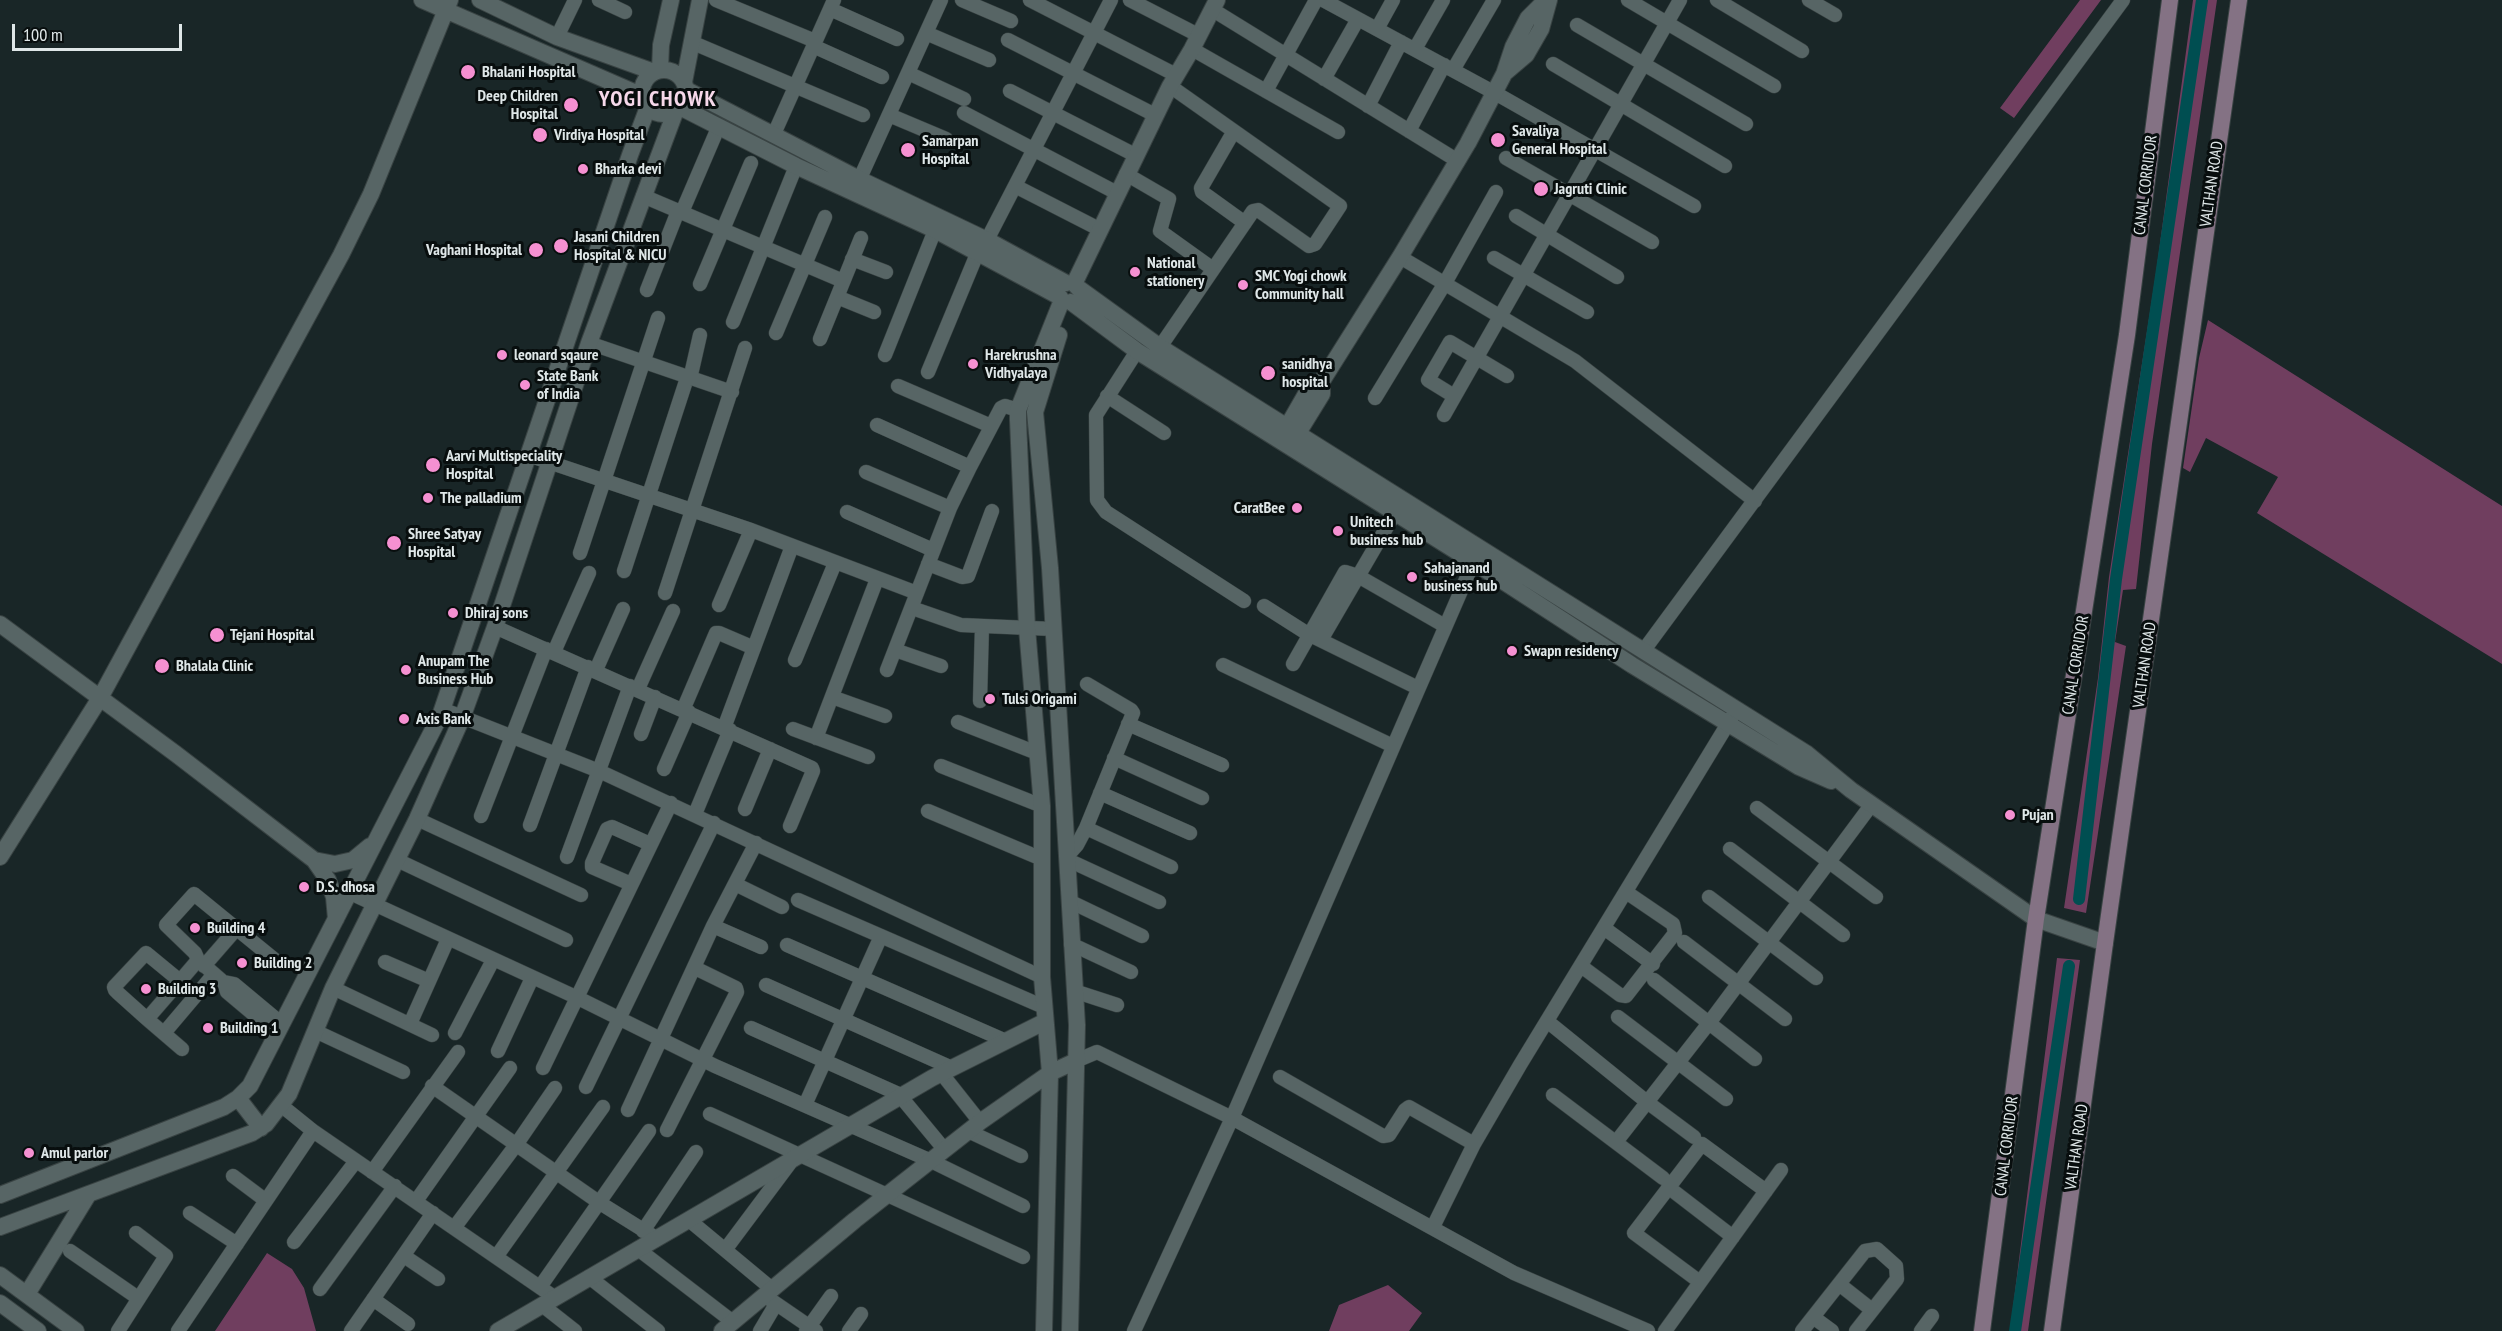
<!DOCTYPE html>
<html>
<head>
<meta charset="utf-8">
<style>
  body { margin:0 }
  #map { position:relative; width:2502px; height:1331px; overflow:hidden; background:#192627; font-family:"PT Sans Narrow",sans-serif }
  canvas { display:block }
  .scale { position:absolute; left:12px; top:24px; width:170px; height:27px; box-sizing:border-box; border:3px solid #dfe7e8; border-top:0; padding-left:8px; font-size:18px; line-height:21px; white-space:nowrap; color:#dfe7e8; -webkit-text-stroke:4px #080e0e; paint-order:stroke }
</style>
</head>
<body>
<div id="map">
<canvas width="2502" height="1331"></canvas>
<div class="scale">100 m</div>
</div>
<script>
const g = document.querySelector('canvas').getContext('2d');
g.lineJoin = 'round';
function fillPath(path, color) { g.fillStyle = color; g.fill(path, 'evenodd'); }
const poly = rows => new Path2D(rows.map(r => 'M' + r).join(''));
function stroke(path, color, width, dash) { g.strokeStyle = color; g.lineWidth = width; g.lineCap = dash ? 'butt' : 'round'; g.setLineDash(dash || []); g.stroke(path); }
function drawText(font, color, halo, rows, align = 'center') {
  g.font = font + ' "PT Sans Narrow",sans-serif'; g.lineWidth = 6; g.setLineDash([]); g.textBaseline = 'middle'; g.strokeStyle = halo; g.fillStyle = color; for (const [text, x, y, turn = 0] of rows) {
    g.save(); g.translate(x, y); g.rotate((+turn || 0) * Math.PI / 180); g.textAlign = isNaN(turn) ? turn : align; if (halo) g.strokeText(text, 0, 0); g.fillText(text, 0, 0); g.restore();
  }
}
fillPath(poly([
  [2080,0,2101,0,2014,118,2000,108],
  [2193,0,2217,0,2152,444,2136,589,2123,590,2115,642,2126,646,2086,913,2064,908,2098,678,2109,577,2156,273],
  [2208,320,2502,506,2502,664,2257,513,2278,477,2206,438,2190,472,2183,468,2199,358],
  [2057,958,2080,960,2028,1331,2010,1331],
  [267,1253,292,1269,304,1288,316,1331,215,1331],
  [1388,1285,1422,1313,1409,1331,1329,1331,1339,1305]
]), '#703e5f');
stroke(poly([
  [2079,899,2116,579,2202,0],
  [2015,1331,2069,966]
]), '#004e51', 12);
const minor = poly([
  [599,0,625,12],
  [716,0,815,41],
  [962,0,1011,21],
  [1030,0,1176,75],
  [1130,0,1198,35],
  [1323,0,1495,93,1694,206],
  [1628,0,1774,86],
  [1717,0,1802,51],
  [1809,0,1835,15],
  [830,9,897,39],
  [1213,10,1458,161],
  [1577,25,1746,124],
  [1377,29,1393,0],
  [926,33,989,60],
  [557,37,575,0],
  [1008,40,1155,115],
  [691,42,863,115],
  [813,46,882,77],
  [1192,49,1338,132],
  [1415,49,1443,0],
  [1553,64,1725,166],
  [1453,70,1494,0],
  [908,73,964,99],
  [1324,79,1358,19],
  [1010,91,1135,155],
  [1266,91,1316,0],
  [1368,106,1401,42],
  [964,113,1117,193],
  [889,115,946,139],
  [1234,131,1201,188,1202,192,1245,223],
  [1409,131,1444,65],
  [774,134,834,0],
  [1506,158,1652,242],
  [1126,174,1169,199,1160,231,1213,269],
  [1015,186,1099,229],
  [856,187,941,0],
  [643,196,843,281],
  [682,212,718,128],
  [1516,216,1617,277],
  [987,240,1111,0],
  [1400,257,1575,361,1755,501],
  [1494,258,1587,312],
  [852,259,886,272],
  [700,284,751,163],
  [647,290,678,211],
  [837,297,874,312],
  [733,322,796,166],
  [776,333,825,217],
  [820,339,861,238],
  [589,343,732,392],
  [1160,347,1253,211,1258,210,1309,246,1315,244,1340,206,1170,86],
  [1137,351,1096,415,1097,500,1106,512,1244,601],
  [885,355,935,230],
  [928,372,977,254],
  [690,379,700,335],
  [898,386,991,426],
  [1107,396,1164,433],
  [1454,396,1428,380,1450,342,1507,376],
  [1375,398,1445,283,1496,192],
  [1444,415,1680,0],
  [877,425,970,467],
  [528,455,751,530,917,593],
  [866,472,950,508],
  [847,512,933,550],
  [580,553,658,318],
  [928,564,962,577,968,576,992,511],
  [624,571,687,378],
  [665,593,745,348],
  [719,605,751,530],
  [1264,606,1308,634,1418,688],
  [912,608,961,625,1053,629],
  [495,627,812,768,813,771,790,826],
  [1321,640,1395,513],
  [895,650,941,666],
  [1644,650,2123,0],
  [554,652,589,573],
  [795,660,835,563],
  [1293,664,1345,572,1358,576,1445,626],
  [1223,665,1393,746],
  [596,670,623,609],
  [887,670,950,508,970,467,1001,408,1005,406,1018,410],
  [638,689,673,611],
  [832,697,885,716],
  [980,701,982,626],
  [442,709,599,771,1042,977],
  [683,710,716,633,719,633,754,648],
  [958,722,1037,753],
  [1128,724,1222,765],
  [724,728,792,546],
  [793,729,868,757],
  [641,734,655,697],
  [816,738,877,579],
  [1114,758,1202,798],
  [941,766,1042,806],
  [664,769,689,712],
  [1100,793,1190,833],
  [1757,808,1876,897],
  [745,809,770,749],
  [928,811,1042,859],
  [695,814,730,730],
  [481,816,546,649],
  [417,819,581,895],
  [530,825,588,667],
  [1086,828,1171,867],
  [1730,849,1843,935],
  [1068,855,1077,845,1086,828,1133,713,1131,710,1087,684],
  [567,857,630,686],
  [397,860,566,940],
  [1068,860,1159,902],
  [631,884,592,867,592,863,607,829,612,827,650,844],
  [735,884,782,907],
  [350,893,578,998,715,1066,929,1160,1023,1206],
  [1709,897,1816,978],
  [798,900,1044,1007],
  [1069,901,1142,936],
  [713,926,761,947],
  [1604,928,1653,964],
  [1684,942,1785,1019],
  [1071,944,1131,972],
  [787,945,1006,1041],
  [198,960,195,953,166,925,194,894,275,960],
  [385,962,429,981],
  [204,966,238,927],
  [1581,966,1620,995,1626,996,1675,933,1673,924,1626,892],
  [1654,980,1755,1059],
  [180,981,198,960,221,980],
  [766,985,952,1068],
  [333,988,432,1035],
  [1074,991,1117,1005],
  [1618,1017,1726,1099],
  [147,1019,180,981,146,953,114,987,115,990,118,993,147,1019,182,1049],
  [1547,1021,1647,1102,1694,1137],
  [410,1024,448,939],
  [751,1028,903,1096],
  [315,1031,403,1072],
  [164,1033,214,974],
  [455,1033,493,960],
  [277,1034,227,992,224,982,234,984,282,1024],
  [498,1051,532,978],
  [1078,1060,1097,1052,1232,1118,1514,1273,1648,1331],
  [543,1068,671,803],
  [942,1074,980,1122],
  [1280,1077,1383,1136,1389,1135,1405,1110,1409,1107,1474,1144],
  [432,1086,600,1203,656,1238],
  [586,1087,714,823],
  [1553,1095,1663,1178],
  [901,1097,944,1149],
  [805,1105,881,936],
  [282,1106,313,1131,554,1297],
  [628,1110,713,926,756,843],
  [710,1114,1023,1257],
  [667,1130,737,992,736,988,695,968],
  [968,1131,1021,1156],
  [1616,1142,1709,1023,1872,804],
  [372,1172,458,1052],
  [233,1176,265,1200],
  [1668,1187,1733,1237],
  [416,1201,510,1068],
  [190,1213,237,1244],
  [689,1220,772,1289],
  [1433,1227,1474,1144,1520,1065,1732,717],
  [454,1228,516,1145,555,1088],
  [643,1231,696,1152],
  [294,1242,356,1161],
  [638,1249,733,1322],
  [725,1250,790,1163],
  [70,1251,138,1298],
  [404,1256,438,1279],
  [496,1257,603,1107],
  [589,1277,658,1331],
  [1700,1282,1634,1233,1702,1144,1766,1191],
  [1839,1284,1872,1310],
  [540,1287,649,1131],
  [320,1289,395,1186],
  [765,1296,816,1331],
  [373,1299,408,1324],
  [542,1305,575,1331],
  [1813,1317,1832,1331],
  [118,1331,166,1256,136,1233],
  [178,1331,313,1131],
  [351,1331,433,1213],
  [760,1331,776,1304],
  [806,1331,831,1296],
  [849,1331,861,1314],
  [1134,1331,1232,1118,1477,554],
  [1665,1331,1781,1170],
  [1802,1331,1865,1251,1877,1249,1896,1266,1897,1279,1856,1331],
  [1921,1331,1932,1316]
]);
const tertiary = poly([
  [422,0,643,96],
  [480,0,557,37,654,72],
  '642 92a22 22 0 1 1 44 0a22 22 0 1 1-44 0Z',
  [660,70,661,45,671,0],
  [1506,72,1526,55,1541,29,1549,0],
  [684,82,700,0],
  [687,90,859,179,987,240,1066,283],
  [680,107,796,166,935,230,1060,297],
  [1074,284,1170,86,1192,49,1217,0],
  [1077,287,1160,347,1806,753,1851,790,2036,919,2105,943],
  [1071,302,1137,351,1472,561,1632,665,1799,767,1831,781],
  [1059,335,1035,412,1050,568,1077,1025,1070,1331],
  [1283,434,1310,387,1322,381,1400,257,1468,143,1504,74,1513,47,1528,18,1546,0],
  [1293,441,1322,394,1322,381],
  [0,624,176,754,314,860,328,880,334,897,336,919],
  [0,857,100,698,341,255,371,194,450,0],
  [314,860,335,864,353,860,370,846],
  [238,1098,261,1128],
  [0,1195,224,1107,238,1098,250,1086,440,716,630,155,648,107],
  [0,1227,252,1133,266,1124,289,1094,333,988,417,819,462,718,495,627,589,343,676,110],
  [0,1275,76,1331],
  [27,1294,88,1195],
  [0,1303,38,1331],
  [498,1331,932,1078,1044,1022],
  [722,1331,855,1220,980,1122,1050,1073,1078,1060],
  [1044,1331,1050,1073,1042,977,1042,806,1027,628,1018,420,1018,410,1062,300]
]);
const secondary = poly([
  [1982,1331,2036,919,2127,335,2170,0],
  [2052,1331,2105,943,2239,0]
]);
stroke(minor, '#394343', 15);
stroke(tertiary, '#394343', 18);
stroke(secondary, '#394343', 18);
stroke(minor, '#576565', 14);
stroke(tertiary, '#576565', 16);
stroke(secondary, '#847284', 16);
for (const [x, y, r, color] of [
  [468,72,8,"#f590d1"],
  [571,105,8,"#f590d1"],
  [540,135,8,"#f590d1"],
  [1498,140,8,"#f590d1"],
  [908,150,8,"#f590d1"],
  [583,169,6,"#f590d1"],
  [1541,189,8,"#f590d1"],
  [561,246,8,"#f590d1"],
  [536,250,8,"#f590d1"],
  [1135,272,6,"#f590d1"],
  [1243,285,6,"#f590d1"],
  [502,355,6,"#f590d1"],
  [973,364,6,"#f590d1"],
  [1268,373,8,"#f590d1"],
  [525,385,6,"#f590d1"],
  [433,465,8,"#f590d1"],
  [428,498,6,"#f590d1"],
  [1297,508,6,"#f590d1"],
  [1338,531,6,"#f590d1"],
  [394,543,8,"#f590d1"],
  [1412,577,6,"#f590d1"],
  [453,613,6,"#f590d1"],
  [217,635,8,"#f590d1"],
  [1512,651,6,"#f590d1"],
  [162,666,8,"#f590d1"],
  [406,670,6,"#f590d1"],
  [990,699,6,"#f590d1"],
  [404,719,6,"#f590d1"],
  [2010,815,6,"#f590d1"],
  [304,887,6,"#f590d1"],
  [195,928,6,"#f590d1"],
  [242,963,6,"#f590d1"],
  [146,989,6,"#f590d1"],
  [208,1028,6,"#f590d1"],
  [29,1153,6,"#f590d1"]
]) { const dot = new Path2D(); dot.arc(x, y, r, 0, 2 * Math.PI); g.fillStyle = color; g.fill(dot); stroke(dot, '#080e0e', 2); }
drawText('bold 16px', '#dfe7e8', '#080e0e', [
  ["Bhalani Hospital",482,72],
  ["Deep Children",558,96,"right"],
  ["Hospital",558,114,"right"],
  ["Savaliya",1512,131],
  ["General Hospital",1512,149],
  ["Virdiya Hospital",554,135],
  ["Samarpan",922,141],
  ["Hospital",922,159],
  ["Bharka devi",595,169],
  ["Jagruti Clinic",1554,189],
  ["Jasani Children",574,237],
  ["Hospital & NICU",574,255],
  ["Vaghani Hospital",522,250,"right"],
  ["National",1147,263],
  ["stationery",1147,281],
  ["SMC Yogi chowk",1255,276],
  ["Community hall",1255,294],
  ["leonard sqaure",514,355],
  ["Harekrushna",985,355],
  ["Vidhyalaya",985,373],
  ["sanidhya",1282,364],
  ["hospital",1282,382],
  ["State Bank",537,376],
  ["of India",537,394],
  ["Aarvi Multispeciality",446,456],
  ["Hospital",446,474],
  ["The palladium",440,498],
  ["CaratBee",1285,508,"right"],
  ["Unitech",1350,522],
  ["business hub",1350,540],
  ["Shree Satyay",408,534],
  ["Hospital",408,552],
  ["Sahajanand",1424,568],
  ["business hub",1424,586],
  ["Dhiraj sons",465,613],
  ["Tejani Hospital",230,635],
  ["Swapn residency",1524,651],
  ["Anupam The",418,661],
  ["Business Hub",418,679],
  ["Bhalala Clinic",176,666],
  ["Tulsi Origami",1002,699],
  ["Axis Bank",416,719],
  ["Pujan",2022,815],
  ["D.S. dhosa",316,887],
  ["Building 4",207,928],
  ["Building 2",254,963],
  ["Building 3",158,989],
  ["Building 1",220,1028],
  ["Amul parlor",41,1153]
], 'left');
drawText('16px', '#dfe7e8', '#080e0e', [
  ["VALTHAN ROAD",2212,184,-82],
  ["CANAL CORRIDOR",2146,185,-83],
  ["CANAL CORRIDOR",2076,665,-81],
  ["VALTHAN ROAD",2145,665,-82],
  ["CANAL CORRIDOR",2007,1146,-83],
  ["VALTHAN ROAD",2077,1147,-82]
]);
g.letterSpacing = '1.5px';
drawText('bold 22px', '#f6d8ea', '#080e0e', [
  ["YOGI CHOWK",658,100]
]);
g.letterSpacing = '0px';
</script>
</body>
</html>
